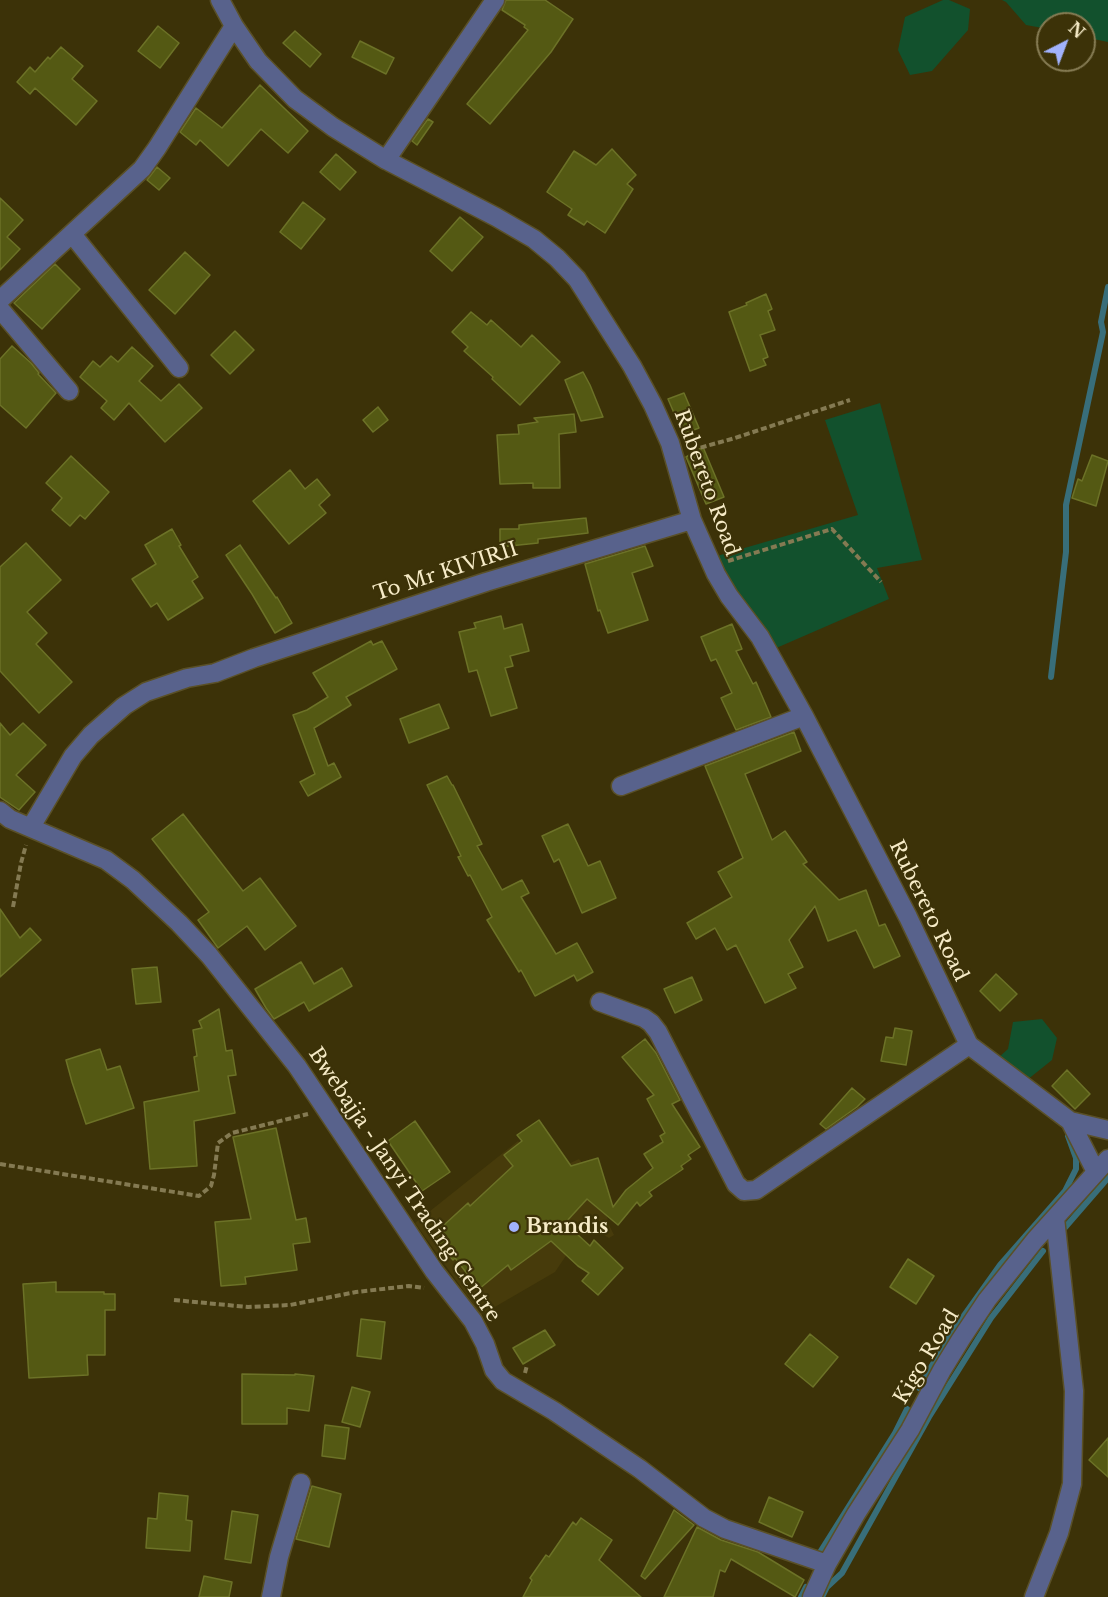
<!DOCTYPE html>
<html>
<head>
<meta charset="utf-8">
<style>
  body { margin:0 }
  #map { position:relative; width:1108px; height:1597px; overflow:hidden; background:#3c3208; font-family:"Libre Baskerville",serif }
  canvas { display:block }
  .north { position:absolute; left:1036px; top:12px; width:60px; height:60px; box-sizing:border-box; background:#3c3208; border:2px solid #867c54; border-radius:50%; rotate:42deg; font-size:16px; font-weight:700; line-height:24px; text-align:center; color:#f6ebc7 }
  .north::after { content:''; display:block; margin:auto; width:21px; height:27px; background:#a1b2fd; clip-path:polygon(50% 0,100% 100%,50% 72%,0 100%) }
</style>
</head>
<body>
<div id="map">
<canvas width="1108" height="1597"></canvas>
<div class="north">N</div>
</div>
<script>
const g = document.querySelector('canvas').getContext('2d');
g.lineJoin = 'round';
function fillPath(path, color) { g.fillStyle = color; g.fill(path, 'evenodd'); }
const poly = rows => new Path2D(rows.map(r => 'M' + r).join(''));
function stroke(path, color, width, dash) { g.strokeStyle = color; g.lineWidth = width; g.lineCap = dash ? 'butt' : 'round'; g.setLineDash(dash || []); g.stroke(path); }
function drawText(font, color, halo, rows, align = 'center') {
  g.font = font + ' "Libre Baskerville",serif'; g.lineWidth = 4.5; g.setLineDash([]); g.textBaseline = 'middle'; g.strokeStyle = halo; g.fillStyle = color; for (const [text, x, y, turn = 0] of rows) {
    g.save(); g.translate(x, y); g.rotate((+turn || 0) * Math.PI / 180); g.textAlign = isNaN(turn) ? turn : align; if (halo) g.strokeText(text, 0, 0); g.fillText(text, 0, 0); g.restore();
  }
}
fillPath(poly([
  [518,1141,545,1175,579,1159,600,1184,609,1225,614,1235,609,1238,593,1229,582,1232,555,1272,481,1315,415,1223]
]), '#473b0b');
fillPath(poly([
  [943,0,949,0,970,9,968,30,932,71,910,75,898,50,905,17],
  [1002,0,1108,0,1108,42,1084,37,1084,24,1048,24,1048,29,1026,25,1006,2],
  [880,403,922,560,877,568,889,599,774,649,727,583,717,556,858,515,825,420],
  [1042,1019,1057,1038,1052,1060,1027,1080,998,1058,1008,1049,1013,1022]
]), '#12512d');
stroke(poly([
  [1051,677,1066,552,1066,505,1103,332,1101,322,1108,287],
  [1062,1231,1108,1178],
  [919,1388,948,1338,1000,1265,1065,1191,1076,1169,1076,1158,1068,1136],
  [817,1557,895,1433,907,1409],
  [801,1597,806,1587],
  [822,1597,827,1587,842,1573,929,1417,991,1318,1043,1251]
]), '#386e7a', 6);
const building = poly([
  [506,0,545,0,573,19,551,52,490,124,467,104,528,30,524,27,525,25,502,10,506,0],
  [158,26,179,43,160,68,138,51,158,26],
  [295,31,321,54,310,67,283,43,295,31],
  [360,41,394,58,386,74,352,57,360,41],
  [61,47,83,66,72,79,97,101,76,125,35,88,30,94,17,82,30,67,35,72,48,57,50,59,61,47],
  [260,85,308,131,288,153,261,129,228,166,200,140,196,145,180,132,196,108,222,128,260,85],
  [428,119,433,122,417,145,412,141,428,119],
  [612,149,636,175,627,184,633,189,605,233,587,221,584,225,568,215,572,209,547,192,574,151,596,165,612,149],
  [336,154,356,172,340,190,320,172,336,154],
  [157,167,170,178,159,190,147,180,157,167],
  [0,198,23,220,7,237,20,249,0,270,0,198],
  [303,202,325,219,301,249,280,232,303,202],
  [460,217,483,237,452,271,430,251,460,217],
  [185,252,210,275,175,314,149,290,185,252],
  [55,264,80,289,42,329,14,303,55,264],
  [766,294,772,309,768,311,775,330,760,335,768,357,763,359,766,365,750,371,729,312,747,305,746,303,766,294],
  [471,312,487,325,491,320,521,347,532,335,560,362,520,405,492,379,493,377,464,351,468,347,452,332,471,312],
  [235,331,254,350,230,374,211,355,235,331],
  [12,346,31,363,39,373,38,374,56,393,26,428,0,405,0,359,12,346],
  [132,347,153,366,139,381,161,401,179,384,202,408,165,442,129,403,114,420,101,408,107,401,80,377,93,361,100,367,111,356,118,362,132,347],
  [583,372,590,385,603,417,581,421,565,380,583,372],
  [684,393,699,428,683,434,668,399,684,393],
  [378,407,388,420,373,432,363,420,378,407],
  [574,414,576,432,559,434,560,488,533,488,533,483,500,484,497,435,519,434,518,425,538,422,534,418,574,414],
  [703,447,724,497,706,504,686,457,703,447],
  [1092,455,1108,461,1096,506,1072,498,1078,479,1082,481,1092,455],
  [71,456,109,492,85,519,80,515,70,526,52,510,62,498,46,483,71,456],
  [290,470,305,489,317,479,330,495,319,505,326,513,289,544,253,501,290,470],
  [586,518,588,533,538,539,538,543,500,547,500,529,519,529,519,525,586,518],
  [172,529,181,545,179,546,198,577,192,581,203,598,168,620,157,603,151,607,132,579,156,564,145,545,172,529],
  [26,543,61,580,27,612,47,633,36,644,72,682,39,713,0,671,0,567,26,543],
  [240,545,276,598,277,597,292,623,275,633,252,594,226,555,240,545],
  [645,546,653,566,632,573,648,620,608,633,600,610,598,611,585,564,645,546],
  [501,616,504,629,522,624,529,651,510,656,513,666,505,668,517,708,491,716,477,670,469,672,459,632,476,628,474,623,501,616],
  [732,624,742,649,736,651,753,684,756,682,771,717,736,730,721,698,732,693,716,659,711,661,701,637,732,624],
  [371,641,373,645,382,641,397,669,346,697,351,705,314,728,328,766,334,763,341,777,308,796,300,782,315,774,293,715,307,710,328,697,313,673,371,641],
  [439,704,449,728,409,743,400,719,439,704],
  [0,723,10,735,23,723,46,745,16,775,35,792,19,810,0,797,0,723],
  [794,732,801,751,745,774,772,840,785,831,807,862,803,864,839,900,866,890,879,926,885,924,900,956,874,968,856,930,828,941,815,906,789,940,803,967,788,974,796,988,765,1003,736,945,727,950,715,928,696,939,687,923,732,897,718,872,743,858,705,766,794,732],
  [447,776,452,785,453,785,482,844,477,846,502,890,522,880,529,893,521,897,556,954,577,943,593,972,577,981,574,975,535,996,521,970,519,972,487,920,492,917,470,875,468,876,458,857,461,856,427,785,447,776],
  [183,814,243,891,260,878,296,926,265,950,247,926,218,948,198,920,209,912,152,839,183,814],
  [568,824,588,866,600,861,616,898,582,913,559,859,554,862,542,836,568,824],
  [0,909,20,938,30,928,41,940,0,977,0,909],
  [301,962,314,984,342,968,352,986,309,1011,304,1002,274,1019,266,1008,255,989,301,962],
  [157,967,161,1002,136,1004,132,969,157,967],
  [996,974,1017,994,1000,1011,980,991,996,974],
  [692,977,702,1000,675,1013,664,989,692,977],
  [219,1009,226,1051,232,1050,236,1075,228,1076,235,1113,194,1121,197,1166,150,1169,144,1102,199,1091,194,1057,197,1056,193,1030,202,1028,199,1021,219,1009],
  [895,1028,912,1031,906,1065,881,1061,886,1037,893,1038,895,1028],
  [645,1039,656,1053,680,1100,672,1104,700,1147,688,1155,691,1159,681,1166,683,1169,649,1192,652,1196,640,1206,637,1202,618,1225,587,1199,565,1223,590,1246,594,1240,623,1268,598,1295,582,1281,589,1273,578,1266,551,1241,511,1270,508,1265,479,1289,455,1258,453,1260,432,1236,468,1203,470,1206,513,1166,504,1155,522,1141,517,1135,539,1120,571,1166,598,1158,613,1207,626,1190,653,1168,644,1154,663,1142,660,1136,665,1133,647,1099,654,1095,622,1057,645,1039],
  [100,1049,107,1070,120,1066,134,1108,86,1124,72,1082,66,1060,100,1049],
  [1067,1070,1090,1094,1075,1109,1052,1086,1067,1070],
  [852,1088,865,1099,857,1107,826,1129,820,1124,852,1088],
  [415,1121,450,1172,422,1191,388,1141,415,1121],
  [276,1128,296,1220,306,1218,310,1242,293,1244,297,1270,245,1277,246,1284,221,1286,215,1222,251,1219,233,1137,276,1128],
  [908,1259,934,1276,916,1304,890,1287,908,1259],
  [56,1282,56,1292,104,1292,104,1294,115,1294,115,1310,105,1310,105,1355,87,1355,88,1375,29,1378,23,1284,56,1282],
  [361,1319,385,1322,381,1359,357,1356,361,1319],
  [545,1330,555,1345,523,1364,513,1348,545,1330],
  [810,1334,838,1357,813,1387,785,1364,810,1334],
  [242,1374,295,1375,295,1374,314,1376,309,1411,287,1408,287,1424,242,1424,242,1374],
  [352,1387,370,1392,360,1427,342,1422,352,1387],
  [325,1425,349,1428,345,1459,322,1456,325,1425],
  [1108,1438,1108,1477,1089,1460,1108,1438],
  [312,1486,341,1494,329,1547,296,1539,312,1486],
  [159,1493,188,1496,186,1520,192,1521,190,1551,146,1548,148,1518,157,1519,159,1493],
  [769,1497,803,1512,792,1537,759,1522,769,1497],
  [674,1510,694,1525,645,1579,641,1576,674,1510],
  [232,1511,258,1515,251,1563,225,1559,232,1511],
  [581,1518,612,1540,599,1560,641,1597,523,1597,532,1580,530,1578,546,1555,549,1557,573,1522,576,1525,581,1518],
  [697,1527,721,1540,758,1552,804,1580,795,1597,731,1559,725,1572,720,1570,713,1597,664,1597,697,1527],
  [204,1576,232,1582,229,1597,199,1597,204,1576]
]);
fillPath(building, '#545913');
stroke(building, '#6c7227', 1.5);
const minor = poly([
  [220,0,234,26,258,61,295,99,333,127,386,160,496,217,534,239,557,258,577,279,632,366,653,405,670,443,692,520,716,574,729,596,760,637,804,716,908,917,969,1045,1070,1121,1096,1172],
  [386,160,495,0],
  [72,234,179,368],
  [0,300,142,169,157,148,234,26],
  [0,309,69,391],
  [621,786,804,716],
  [0,811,10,819,106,860,133,880,179,923,209,955,297,1066,434,1271,473,1321,485,1344,494,1370,503,1381,554,1411,640,1469,704,1518,725,1529,827,1564],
  [31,827,73,756,91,735,124,706,146,692,187,678,215,673,254,658,486,582,692,520],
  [600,1002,644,1018,651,1023,658,1032,736,1184,744,1191,756,1190,969,1045],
  [1070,1121,1108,1130],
  [271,1597,279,1557,301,1483],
  [812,1597,827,1564,856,1514,910,1430,942,1370,961,1339,987,1300,1035,1240,1108,1159],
  [1034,1597,1059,1533,1072,1484,1074,1391,1055,1218]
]);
stroke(minor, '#5a5027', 21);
stroke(poly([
  [692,450,735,438,850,400],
  [728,561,832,529,881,582],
  [13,907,21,863,26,845],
  [0,1164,199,1196,211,1186,214,1175,218,1143,232,1133,308,1114],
  [174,1300,248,1307,290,1305,356,1292,409,1286,424,1288],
  [525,1373,527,1365]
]), '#847a52', 4, [6, 3]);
stroke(minor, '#58628c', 18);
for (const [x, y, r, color] of [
  [514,1227,6,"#a1b2fd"]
]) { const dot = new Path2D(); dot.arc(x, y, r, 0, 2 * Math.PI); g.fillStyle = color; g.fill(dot); stroke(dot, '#3c3208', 2); }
drawText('20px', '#f6ebc7', '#3c3208', [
  ["Rubereto Road",706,483,70],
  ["To Mr KIVIRII",446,572,-18],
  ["Rubereto Road",928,911,64],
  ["Bwebajja - Janyi Trading Centre",404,1185,56],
  ["Kigo Road",927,1357,-59]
]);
drawText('bold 20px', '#f6ebc7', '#3c3208', [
  ["Brandis",526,1227]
], 'left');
</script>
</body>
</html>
